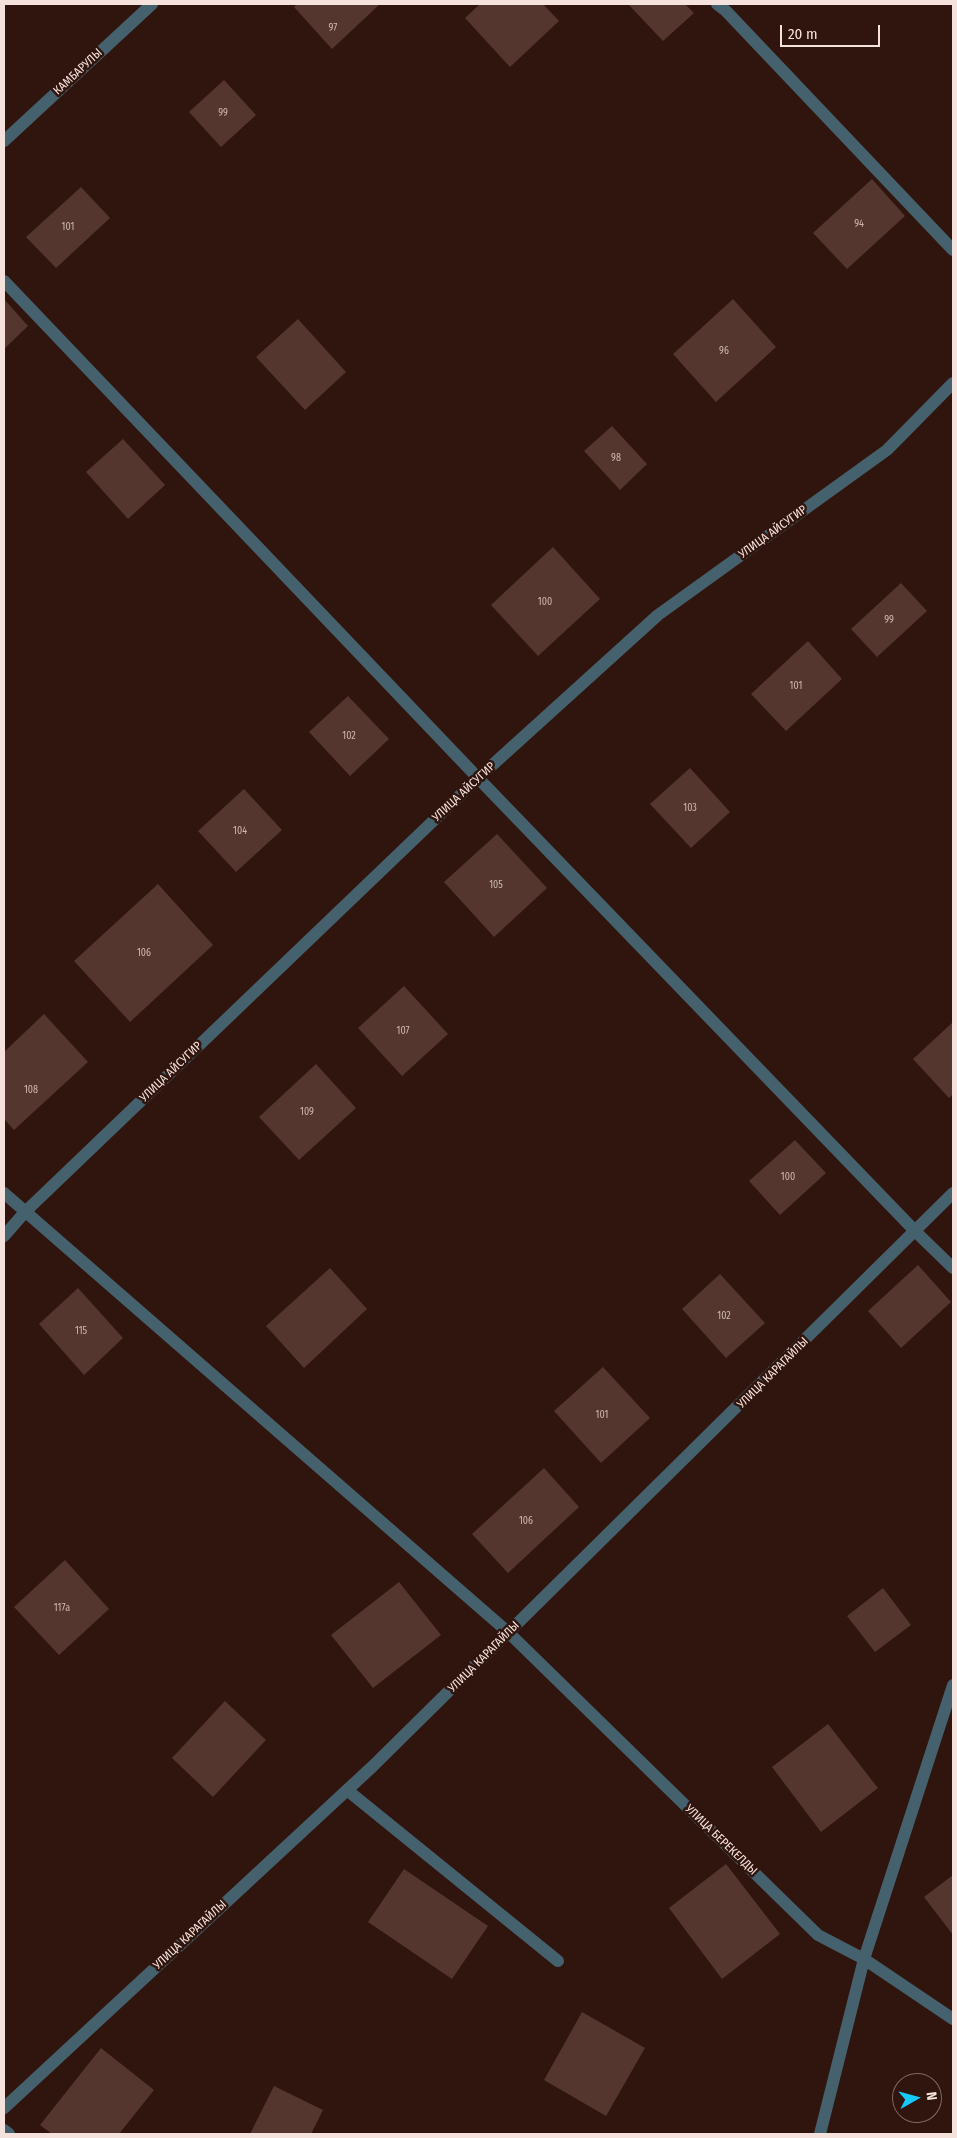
<!DOCTYPE html>
<html>
<head>
<meta charset="utf-8">
<style>
  body { margin:0 }
  #map { position:relative; width:957px; height:2138px; overflow:hidden; background:#30150e; font-family:"Fira Sans Condensed",sans-serif }
  canvas { display:block }
  .frame { position:absolute; inset:0; border:5px solid #f6e2dc; pointer-events:none }
  .north { position:absolute; left:892px; top:2073px; width:50px; height:50px; box-sizing:border-box; background:#30150e; border:1px solid #7f6760; border-radius:50%; rotate:83deg; font-size:14px; font-weight:700; line-height:20px; text-align:center; color:#f6e2dc }
  .north::after { content:''; display:block; margin:auto; width:18px; height:22px; background:#15cafb; clip-path:polygon(50% 0,100% 100%,50% 72%,0 100%) }
  .scale { position:absolute; left:780px; top:25px; width:100px; height:22px; box-sizing:border-box; border:2px solid #f6e2dc; border-top:0; padding-left:6px; font-size:15px; line-height:18px; white-space:nowrap; color:#f6e2dc; -webkit-text-stroke:4px #30150e; paint-order:stroke }
</style>
</head>
<body>
<div id="map">
<canvas width="957" height="2138"></canvas>
<div class="frame"></div>
<div class="north">N</div>
<div class="scale">20 m</div>
</div>
<script>
const g = document.querySelector('canvas').getContext('2d');
g.lineJoin = 'round';
function fillPath(path, color) { g.fillStyle = color; g.fill(path, 'evenodd'); }
const poly = rows => new Path2D(rows.map(r => 'M' + r).join(''));
function stroke(path, color, width, dash) { g.strokeStyle = color; g.lineWidth = width; g.lineCap = dash ? 'butt' : 'round'; g.setLineDash(dash || []); g.stroke(path); }
function drawText(font, color, halo, rows, align = 'center') {
  g.font = font + ' "Fira Sans Condensed",sans-serif'; g.lineWidth = 5; g.setLineDash([]); g.textBaseline = 'middle'; g.strokeStyle = halo; g.fillStyle = color; for (const [text, x, y, turn = 0] of rows) {
    g.save(); g.translate(x, y); g.rotate((+turn || 0) * Math.PI / 180); g.textAlign = isNaN(turn) ? turn : align; if (halo) g.strokeText(text, 0, 0); g.fillText(text, 0, 0); g.restore();
  }
}
fillPath(poly([
  [297,4,380,4,332,49,294,7],
  [480,4,543,4,559,21,510,67,465,18],
  [628,4,685,4,694,13,663,41],
  [224,80,256,115,221,147,189,112],
  [872,179,905,216,847,269,813,233],
  [81,187,110,218,56,268,26,237],
  [4,299,28,326,4,349],
  [733,299,776,347,716,402,673,354],
  [298,319,346,372,305,410,256,357],
  [612,426,647,464,620,490,584,451],
  [123,439,165,485,128,519,86,472],
  [553,547,600,599,538,656,491,605],
  [901,583,927,611,877,657,851,629],
  [808,641,842,679,786,731,751,694],
  [348,696,389,739,350,776,309,732],
  [690,768,730,812,691,848,650,804],
  [244,789,282,830,236,872,198,831],
  [497,834,547,888,494,937,444,882],
  [158,884,213,945,130,1022,74,961],
  [404,986,448,1034,402,1076,358,1028],
  [44,1014,88,1062,14,1130,4,1119,4,1052],
  [953,1022,953,1094,949,1098,913,1059],
  [316,1064,356,1108,299,1160,259,1117],
  [795,1140,826,1173,780,1215,749,1181],
  [918,1265,951,1302,901,1348,868,1311],
  [330,1268,367,1309,304,1368,266,1326],
  [720,1274,765,1323,726,1358,682,1309],
  [78,1288,123,1338,84,1375,39,1324],
  [603,1367,650,1418,601,1463,554,1411],
  [544,1468,579,1507,508,1573,472,1534],
  [65,1560,109,1609,59,1655,14,1607],
  [399,1582,441,1635,373,1688,331,1635],
  [883,1588,911,1625,875,1652,847,1616],
  [225,1701,266,1740,213,1797,172,1758],
  [828,1724,878,1788,821,1832,772,1767],
  [726,1864,780,1934,722,1979,669,1908],
  [404,1869,488,1926,452,1979,368,1922],
  [953,1875,953,1935,924,1897],
  [582,2012,645,2048,606,2116,544,2080],
  [101,2048,154,2090,119,2134,52,2134,40,2125],
  [274,2086,323,2110,311,2134,250,2134]
]), '#54362e');
stroke(poly([
  [347,1790,558,1961]
]), '#45616d', 12);
stroke(poly([
  [717,4,726,11,953,250],
  [4,281,478,778,916,1232,953,1268],
  [4,1193,509,1633,818,1935,864,1959,953,2019],
  [4,1236,25,1212,478,778,658,615,887,450,953,383],
  [4,2108,373,1766,953,1193],
  [4,2130,9,2134],
  [820,2134,864,1959,953,1685]
]), '#45616d', 12);
stroke(poly([
  [4,141,152,4]
]), '#45616d', 12);
drawText('10px', '#ceb7b0', null, [
  ["97",333,28],
  ["99",223,113],
  ["94",859,224],
  ["101",68,227],
  ["96",724,351],
  ["98",616,458],
  ["100",545,602],
  ["99",889,620],
  ["101",796,686],
  ["102",349,736],
  ["103",690,808],
  ["104",240,831],
  ["105",496,885],
  ["106",144,953],
  ["107",403,1031],
  ["108",31,1090],
  ["109",307,1112],
  ["100",788,1177],
  ["102",724,1316],
  ["115",81,1331],
  ["101",602,1415],
  ["106",526,1521],
  ["117а",62,1608]
]);
drawText('12px', '#f6e2dc', '#30150e', [
  ["КАМБАРУЛЫ",78,72,-43],
  ["УЛИЦА АЙСУГИР",773,532,-36],
  ["УЛИЦА АЙСУГИР",464,792,-43],
  ["УЛИЦА АЙСУГИР",171,1072,-44],
  ["УЛИЦА КАРАГАЙЛЫ",773,1373,-45],
  ["УЛИЦА КАРАГАЙЛЫ",484,1657,-45],
  ["УЛИЦА БЕРЕКЕЛДЫ",721,1840,44],
  ["УЛИЦА КАРАГАЙЛЫ",190,1935,-43]
]);
</script>
</body>
</html>
